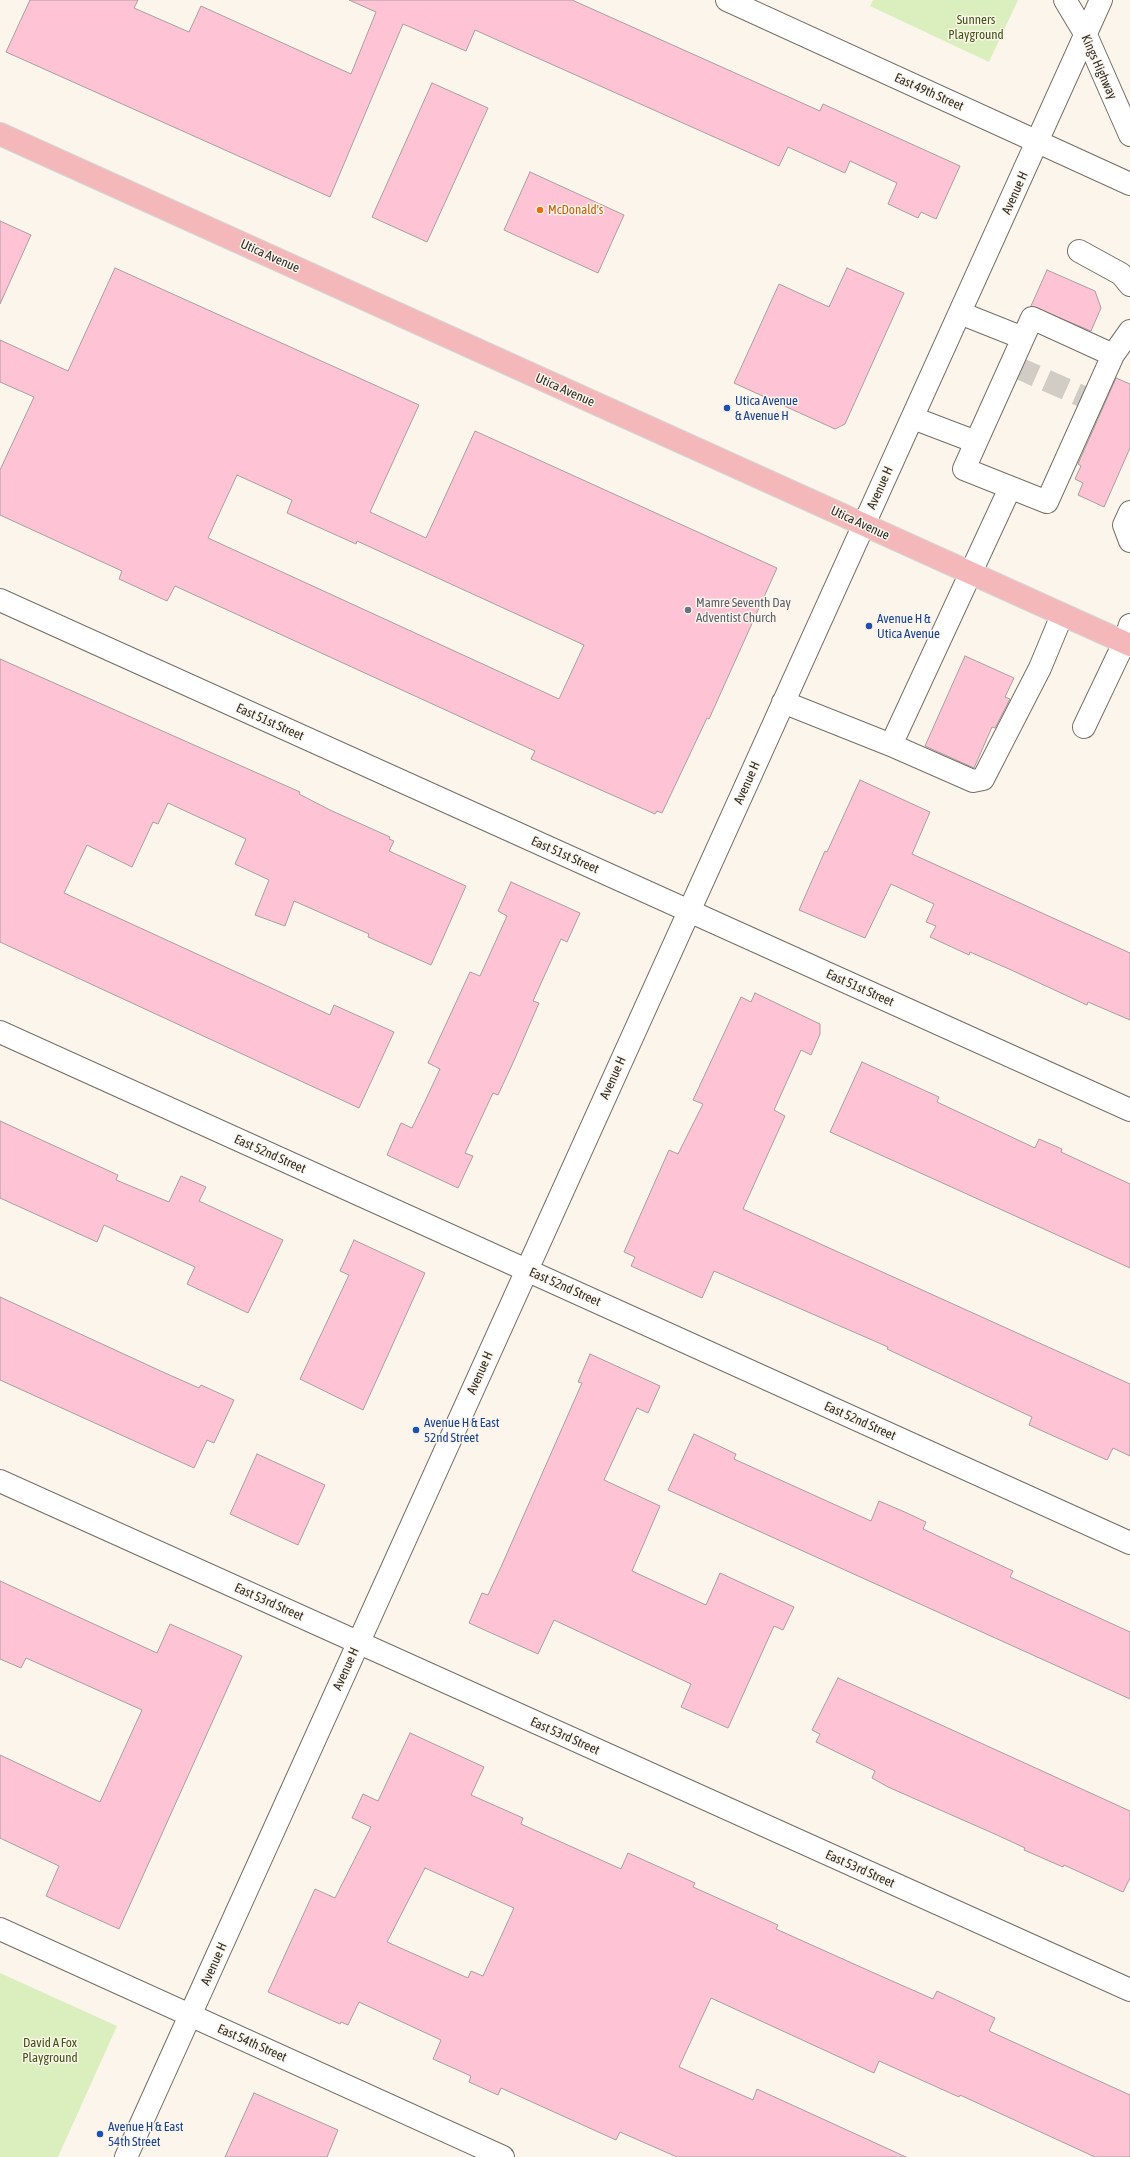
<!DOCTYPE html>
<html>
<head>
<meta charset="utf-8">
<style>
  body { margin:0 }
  canvas { display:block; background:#fbf5eb }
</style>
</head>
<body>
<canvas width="1130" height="2157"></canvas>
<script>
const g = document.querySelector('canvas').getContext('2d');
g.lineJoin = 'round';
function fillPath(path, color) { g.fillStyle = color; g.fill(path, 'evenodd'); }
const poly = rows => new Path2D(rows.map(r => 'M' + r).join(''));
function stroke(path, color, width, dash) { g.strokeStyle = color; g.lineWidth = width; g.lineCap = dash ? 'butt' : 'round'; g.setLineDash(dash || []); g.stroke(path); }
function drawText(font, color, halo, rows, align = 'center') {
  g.font = font + ' "Asap Condensed",sans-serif'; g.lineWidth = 3; g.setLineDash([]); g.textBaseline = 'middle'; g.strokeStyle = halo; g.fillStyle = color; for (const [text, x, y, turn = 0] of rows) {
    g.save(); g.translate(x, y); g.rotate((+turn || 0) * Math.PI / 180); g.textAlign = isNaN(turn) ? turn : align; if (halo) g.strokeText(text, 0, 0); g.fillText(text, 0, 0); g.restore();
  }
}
fillPath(poly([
  [873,0,1018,0,989,62,870,6],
  [0,1973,117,2026,58,2157,0,2157]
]), '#dbefbe');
const building = poly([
  [30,0,138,0,134,8,189,32,201,6,351,74,376,12,349,0,572,0,820,111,823,104,960,166,936,219,921,212,918,218,888,204,897,183,850,161,845,173,788,147,779,166,475,30,466,51,403,24,330,197,6,52,30,0],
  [432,83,488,108,427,242,372,217,432,83],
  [530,172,624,215,598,273,504,230,530,172],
  [0,221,31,235,0,304,0,221],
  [115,268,419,405,370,512,426,538,475,431,777,568,709,719,707,718,662,813,657,811,655,814,531,759,535,751,175,586,167,601,119,579,122,571,0,515,0,470,34,397,0,382,0,340,68,371,115,268],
  [237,475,292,500,287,513,356,544,357,541,584,645,559,699,208,538,237,475],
  [847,268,904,293,845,424,835,429,734,383,779,284,829,307,847,268],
  [1047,270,1095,291,1101,308,1091,331,1031,306,1047,270],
  [1116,378,1130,384,1130,448,1104,507,1078,495,1083,483,1075,479,1081,466,1078,464,1116,378],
  [965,656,1014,678,1005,697,1010,699,995,728,992,727,974,768,925,746,965,656],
  [0,659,300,792,299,794,330,810,390,837,389,839,394,841,389,851,466,886,431,965,368,937,369,934,294,901,285,926,255,915,269,880,235,864,246,839,168,803,158,824,153,822,132,867,87,845,64,893,330,1015,334,1005,394,1032,359,1108,0,942,0,659],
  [860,780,930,812,912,854,1130,953,1130,1020,1088,1002,1087,1005,1009,969,970,952,969,955,930,937,936,926,926,922,934,904,891,884,865,938,799,910,825,851,827,852,860,780],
  [511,882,580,913,567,942,561,939,533,1001,539,1003,512,1065,498,1095,493,1093,465,1153,473,1156,458,1188,387,1155,401,1123,412,1128,426,1099,440,1069,428,1063,470,972,480,976,507,916,498,911,511,882],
  [755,993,820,1024,820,1034,811,1055,801,1050,774,1110,785,1116,743,1209,1130,1384,1130,1456,1113,1448,1107,1460,1029,1425,1032,1417,887,1349,888,1347,714,1271,702,1298,631,1266,635,1257,624,1252,669,1150,678,1154,703,1104,693,1100,741,997,751,1002,755,993],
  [862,1062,939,1097,937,1102,1035,1148,1039,1139,1062,1149,1061,1152,1130,1184,1130,1268,830,1132,862,1062],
  [0,1121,118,1175,116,1180,169,1202,181,1176,206,1187,199,1201,283,1240,248,1313,187,1284,195,1267,104,1225,97,1242,0,1198,0,1121],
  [354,1240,425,1273,363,1410,300,1379,349,1275,340,1271,354,1240],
  [0,1297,165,1373,199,1388,201,1385,234,1400,214,1443,207,1440,194,1468,0,1380,0,1297],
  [590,1354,660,1386,648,1413,637,1408,604,1480,660,1506,632,1571,706,1605,720,1573,794,1607,783,1630,774,1626,728,1728,681,1707,691,1684,554,1620,538,1654,469,1623,482,1593,488,1595,501,1567,582,1383,578,1382,590,1354],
  [694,1434,736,1454,734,1459,871,1521,879,1501,907,1513,926,1522,923,1529,1013,1571,1010,1577,1130,1632,1130,1699,668,1490,694,1434],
  [257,1454,325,1485,298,1545,230,1514,257,1454],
  [0,1581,157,1653,170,1624,242,1656,119,1929,46,1896,59,1866,0,1838,0,1755,100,1802,142,1710,26,1658,21,1668,0,1659,0,1581],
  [838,1678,1130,1811,1130,1878,1123,1892,1064,1865,1063,1867,1024,1850,1025,1848,997,1835,888,1787,872,1778,875,1771,816,1742,820,1734,812,1730,838,1678],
  [410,1733,484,1767,471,1795,523,1818,521,1824,621,1869,628,1853,695,1883,693,1887,778,1925,776,1929,874,1973,933,1999,937,1991,995,2018,989,2031,1130,2095,1130,2157,1095,2157,960,2095,959,2097,879,2061,874,2073,711,1998,679,2067,753,2100,757,2089,906,2157,677,2157,620,2132,616,2140,501,2088,498,2095,469,2082,471,2076,433,2059,441,2040,359,2002,348,2025,341,2022,340,2024,268,1992,315,1889,335,1898,371,1827,352,1818,363,1794,378,1801,410,1733],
  [425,1868,514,1908,483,1976,471,1971,468,1978,387,1942,425,1868],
  [254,2093,338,2130,327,2157,225,2157,254,2093]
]);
fillPath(building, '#fec4d6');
stroke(building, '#aa9ea2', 1);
stroke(poly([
  [1016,367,1086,398]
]), '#d2cdc4', 22, [22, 11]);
const minor = poly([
  [727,0,1130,184],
  [1065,0,1086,35,1130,135],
  [1079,251,1121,274,1130,285],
  [960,313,1023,338],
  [1113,355,1032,318,964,469,1047,502,1113,355,1130,331],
  [913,418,976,442],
  [1130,512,1124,525,1130,541],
  [0,600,1130,1110],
  [783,702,891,745,1010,488],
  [1084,727,1124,643,1130,625],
  [891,745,973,781,983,779,1040,668,1062,615],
  [0,1032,1130,1543],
  [0,1481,1130,1990],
  [0,1929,503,2157],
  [126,2157,1101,0]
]);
const major = poly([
  [0,134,1130,645]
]);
stroke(minor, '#757067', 24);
stroke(major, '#d5d5d4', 24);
stroke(minor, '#fff', 22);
stroke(major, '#f5b8ba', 22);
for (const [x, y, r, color] of [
  [540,210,4,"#e8710a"],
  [727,408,4,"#1a4fb4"],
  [688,610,4,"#6b7280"],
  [869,626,4,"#1a4fb4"],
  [416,1430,4,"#1a4fb4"],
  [100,2134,4,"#1a4fb4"]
]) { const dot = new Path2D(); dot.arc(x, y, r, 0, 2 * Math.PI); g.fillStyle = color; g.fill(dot); stroke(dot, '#fbf5eb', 1.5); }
drawText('13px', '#3e5411', '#fbf5eb', [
  ["Sunners",976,20],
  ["Playground",976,35],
  ["David A Fox",50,2043],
  ["Playground",50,2058]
]);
drawText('13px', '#2f2d29', '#fbf5eb', [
  ["Kings Highway",1099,67,66],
  ["East 49th Street",929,92,24],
  ["Avenue H",1015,193,-66],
  ["Utica Avenue",270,256,24],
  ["Utica Avenue",565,390,24],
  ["Avenue H",880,488,-66],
  ["Utica Avenue",860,523,25],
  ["East 51st Street",270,722,24],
  ["Avenue H",747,783,-66],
  ["East 51st Street",565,855,24],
  ["East 51st Street",860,988,24],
  ["Avenue H",613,1078,-66],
  ["East 52nd Street",270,1154,24],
  ["East 52nd Street",565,1287,24],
  ["Avenue H",480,1373,-66],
  ["East 52nd Street",860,1421,24],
  ["East 53rd Street",269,1602,24],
  ["Avenue H",346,1669,-66],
  ["East 53rd Street",565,1736,24],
  ["East 53rd Street",860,1869,24],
  ["Avenue H",214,1964,-66],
  ["East 54th Street",252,2043,24]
]);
drawText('13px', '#c56008', '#fbf5eb', [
  ["McDonald's",548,210]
], 'left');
drawText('13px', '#164399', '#fbf5eb', [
  ["Utica Avenue",735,401],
  ["& Avenue H",735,416],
  ["Avenue H &",877,619],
  ["Utica Avenue",877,634],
  ["Avenue H & East",424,1423],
  ["52nd Street",424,1438],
  ["Avenue H & East",108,2127],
  ["54th Street",108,2142]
], 'left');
drawText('13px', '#5b616d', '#fbf5eb', [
  ["Mamre Seventh Day",696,603],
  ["Adventist Church",696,618]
], 'left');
</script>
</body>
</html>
